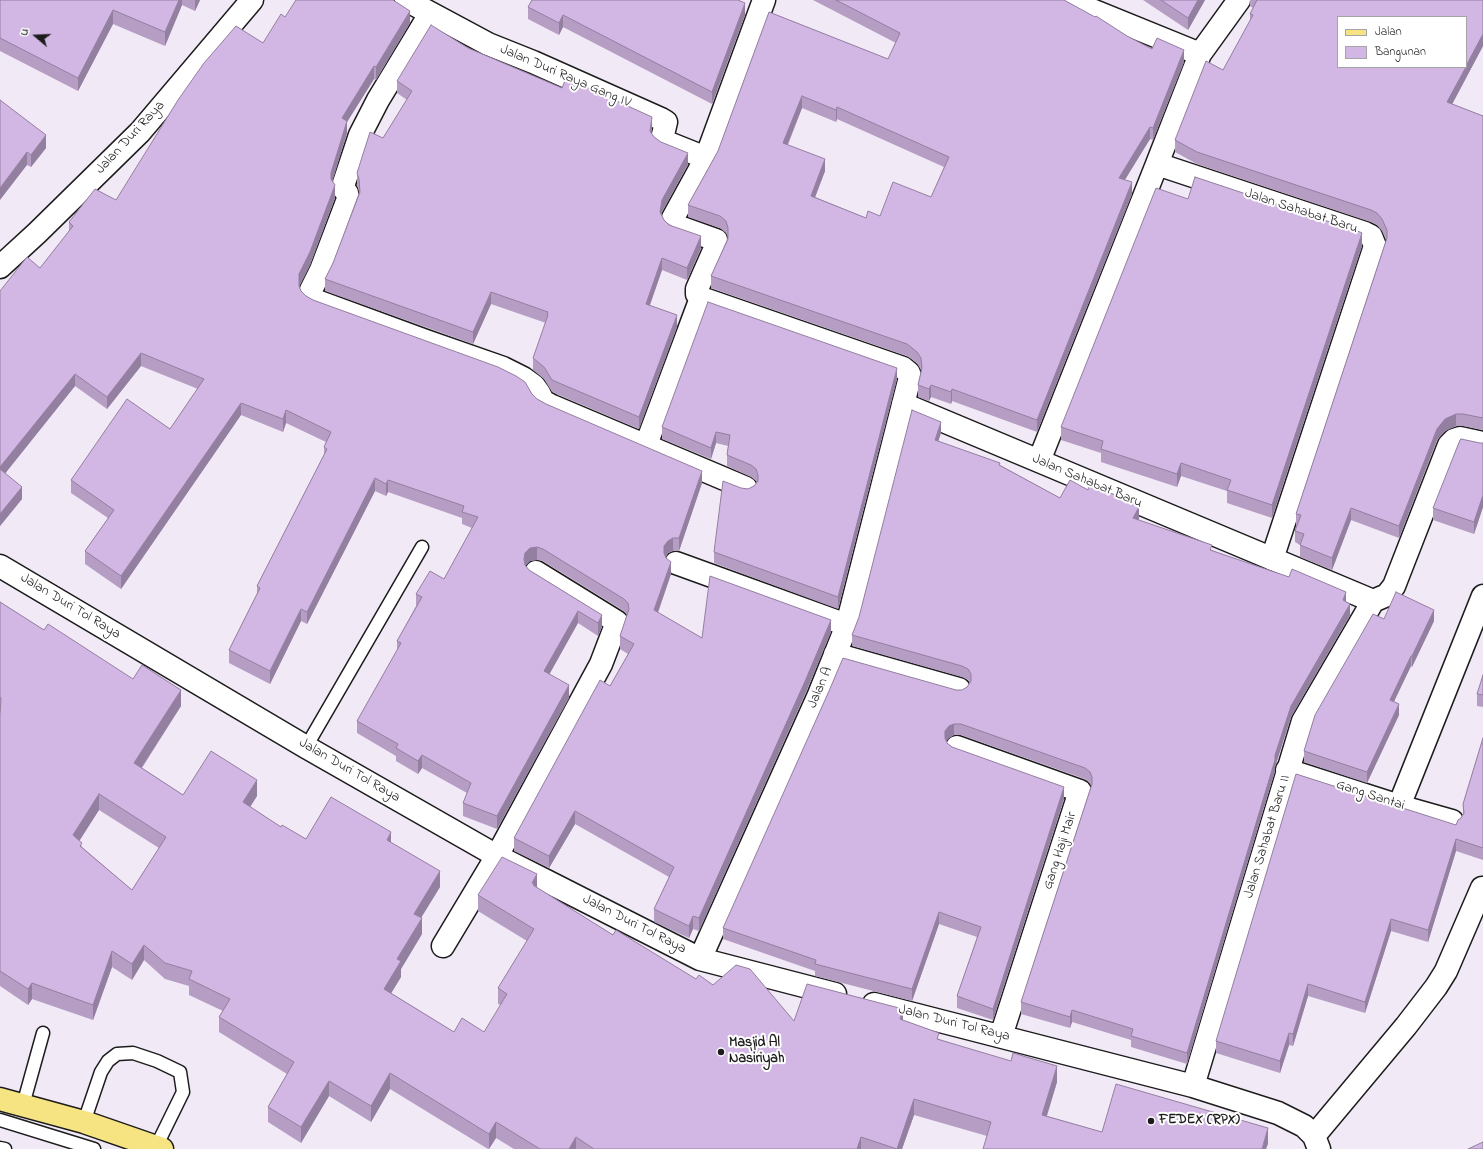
<!DOCTYPE html>
<html>
<head>
<meta charset="utf-8">
<style>
  body { margin:0 }
  #map { position:relative; width:1483px; height:1149px; overflow:hidden; background:#f2e9f7; font-family:"Indie Flower",sans-serif }
  canvas { display:block }
  .legend { position:absolute; left:1337px; top:16px; width:130px; height:52px; box-sizing:border-box; background:#fff; border:1px solid #a4a4a4; margin:0; padding:5px 7px; list-style:none; font-size:12px; color:#1c1c1c }
  .legend li { display:flex; align-items:center; gap:8px; height:20px }
  .legend b { width:20px; border:1px solid #a4a4a4 }
  .north { position:absolute; left:16px; top:16px; width:40px; height:40px; -webkit-text-stroke:3px #fff; paint-order:stroke; rotate:289deg; font-size:11px; font-weight:700; line-height:16px; text-align:center; color:#1c1c1c }
  .north::after { content:''; display:block; margin:auto; width:14px; height:18px; background:#1c1c1c; clip-path:polygon(50% 0,100% 100%,50% 72%,0 100%) }
</style>
</head>
<body>
<div id="map">
<canvas width="1483" height="1149"></canvas>
<ul class="legend">
<li><b style="height:5px;background:#f6e381"></b>Jalan</li>
<li><b style="height:11px;background:#d2b6e4"></b>Bangunan</li>
</ul>
<div class="north">U</div>
</div>
<script>
const g = document.querySelector('canvas').getContext('2d');
g.lineJoin = 'round';
const poly = rows => new Path2D(rows.map(r => 'M' + r).join(''));
function stroke(path, color, width, dash) { g.strokeStyle = color; g.lineWidth = width; g.lineCap = dash ? 'butt' : 'round'; g.setLineDash(dash || []); g.stroke(path); }
function fillPath(path, color) { g.fillStyle = color; g.fill(path, 'evenodd'); }
function drawText(font, color, halo, rows, align = 'center') {
  g.font = font + ' "Indie Flower",sans-serif'; g.lineWidth = 4; g.setLineDash([]); g.textBaseline = 'middle'; g.strokeStyle = halo; g.fillStyle = color; for (const [text, x, y, turn = 0] of rows) {
    g.save(); g.translate(x, y); g.rotate((+turn || 0) * Math.PI / 180); g.textAlign = isNaN(turn) ? turn : align; if (halo) g.strokeText(text, 0, 0); g.fillText(text, 0, 0); g.restore();
  }
}
const lane = poly([
  [306,747,422,547],
  [23,1105,43,1033],
  [0,1120,94,1149],
  [84,1122,101,1072,108,1061,117,1054,133,1053,157,1061,180,1072,183,1092,156,1147],
  [0,1148,5,1149]
]);
const street = poly([
  [406,0,488,44,533,62,661,119,666,122,662,139,666,142,706,158],
  [1067,0,1200,54],
  [1239,0,1200,54,1157,164,1365,233,1371,236,1375,246,1272,559],
  [430,14,378,100,360,135,344,183,343,188,347,193,348,199,321,270,311,290,310,294,312,298,317,301,426,341,503,368,523,378,534,386,539,393,543,401,552,406,746,488],
  [903,404,1373,601],
  [646,445,701,298],
  [1039,461,1157,164],
  [676,563,847,625],
  [0,566,306,747,497,856,700,959,835,994],
  [1373,601,1387,595,1394,586,1449,445,1454,440,1460,438,1483,443],
  [835,654,959,689],
  [957,747,1080,791,1001,1036],
  [1287,770,1399,806,1452,821],
  [1399,806,1483,596],
  [443,946,497,856,601,664,617,622,536,572],
  [700,959,818,697,847,625,910,377,909,373,903,368,701,298,697,294,697,289,716,246,716,240,674,225,672,222,673,218,706,158,764,0],
  [874,1004,1193,1086,1278,1113,1304,1126,1314,1136,1319,1149],
  [1193,1086,1303,721,1373,601],
  [1314,1136,1406,1026,1436,987,1446,971,1482,888]
]);
const secondary = poly([
  [0,267,37,233,140,132,252,0]
]);
const primary = poly([
  [0,1099,84,1122,162,1149]
]);
stroke(lane, '#1c1c1c', 15);
stroke(street, '#1c1c1c', 25);
stroke(secondary, '#1c1c1c', 25);
stroke(primary, '#1c1c1c', 25);
stroke(lane, '#fff', 12);
stroke(street, '#fff', 22);
stroke(secondary, '#fff', 22);
stroke(primary, '#f6e381', 22);
fillPath(poly([
  [0,0,200,0,195,11,182,5,165,46,113,24,78,91,0,51],
  [813,0,1064,0,1127,36,1152,49,1184,62,1153,140,1150,139,1125,180,1132,194,1037,432,952,401,951,404,931,397,929,401,918,397,918,385,921,370,917,363,907,356,711,288,711,276,728,237,726,233,720,228,688,217,688,205,718,151,769,12,888,59,896,43],
  [802,108,836,122,837,119,944,167,931,197,880,216,866,218,815,197,825,171,788,145],
  [1143,0,1205,0,1188,30],
  [1250,0,1483,0,1483,46,1452,104,1483,116,1483,430,1463,426,1456,426,1445,431,1437,440,1399,538,1351,520,1332,570,1300,557,1300,545,1295,542,1295,531,1297,526,1296,526,1296,514,1386,240,1382,231,1377,225,1371,222,1197,164,1175,152,1175,140,1223,70,1250,21,1250,14,1253,8,1250,6],
  [528,7,745,15,712,104,563,27,559,35,528,19],
  [285,17,410,23,376,80,374,79,347,122,347,133,332,181,335,198,310,265,299,287,301,291,306,296,313,300,532,394,537,399,546,404,702,483,679,551,673,551,668,553,666,557,671,574,658,613,702,638,831,632,806,692,699,931,693,929,689,938,654,922,654,909,669,877,575,824,549,868,514,851,514,838,610,686,628,654,620,649,620,636,627,615,624,611,543,561,537,560,530,561,525,566,529,570,602,615,602,627,598,636,578,623,549,674,569,698,497,829,463,816,463,803,467,793,422,768,418,774,396,761,396,756,357,733,357,721,397,651,397,641,416,606,416,594,444,579,472,528,462,524,462,518,388,492,386,496,375,491,307,624,301,621,270,684,229,663,229,650,257,594,257,586,324,455,324,447,326,442,286,423,283,432,241,415,121,589,85,564,85,551,108,518,71,493,71,480,170,429,198,389,141,366,107,409,75,386,5,473,22,499,0,526,0,291,40,268,69,232,69,222,116,200,263,43],
  [468,48,652,129,651,133,654,137,688,164,662,212,661,215,664,220,701,248,687,280,662,270,650,305,677,327,639,429,552,392,544,379,533,370,533,358,546,323,491,304,473,344,325,291,325,279,333,263,359,192,357,185,357,173,383,138,407,100,397,93,397,81],
  [0,100,46,148,31,167,27,165],
  [1188,199,1362,246,1272,518,1227,503,1227,491,1181,476,1177,487,1101,462,1101,453,1061,440,1061,427],
  [897,379,838,609,714,563,714,552,741,488,748,489,754,486,757,482,756,481,751,477,727,466,727,455,728,446,716,443,711,459,662,439,662,427],
  [941,433,938,441,1000,465,1060,498,1139,519,1138,520,1212,550,1346,602,1350,615,1291,717,1275,767,1275,771,1187,1064,1131,1047,1131,1040,1072,1022,1070,1028,1021,1014,1021,1002,1091,786,1090,783,1085,779,961,735,954,735,949,738,946,741,947,743,952,747,1064,799,993,1020,957,1008,957,996,977,937,939,924,912,1001,815,976,815,971,723,939,723,928,956,690,962,690,967,687,970,683,968,680,962,677,852,646,852,635],
  [1480,443,1483,443,1483,507,1474,534,1433,520,1433,508],
  [0,602,44,630,181,706,142,768,183,795,257,796,250,807,281,827,306,839,391,843,440,887,421,918,422,934,401,969,401,977,391,993,454,1032,484,1032,501,1005,498,1004,498,988,527,941,478,911,478,895,537,888,613,935,696,979,713,985,794,1021,903,1020,939,1039,1057,1082,1047,1116,1102,1132,1268,1144,987,1136,914,1115,902,1149,514,1149,496,1138,489,1149,488,1149,390,1089,371,1122,329,1096,301,1143,268,1122,268,1107,287,1074,219,1032,219,1017,223,1011,189,995,189,986,165,979,144,960,132,980,112,967,93,1020,32,999,28,1005,0,986],
  [99,810,159,848,132,890,82,847,79,840],
  [1384,619,1434,621,1412,667,1411,666,1394,701,1399,715,1367,783,1304,762,1304,751],
  [1483,675,1483,707,1477,706,1477,694],
  [1483,738,1483,860,1456,851,1428,942,1391,931,1365,1013,1308,996,1293,1046,1289,1045,1280,1073,1216,1053,1216,1041,1456,825,1463,815,1463,804]
]), '#b59dc4');
fillPath(poly([
  [179,0,182,0,182,5,165,46,165,32],
  [195,0,200,0,195,11],
  [1198,0,1205,0,1188,30,1188,18],
  [745,3,745,15,712,104,712,92],
  [113,10,113,24,78,91,78,78],
  [410,11,410,23,376,80,376,67],
  [563,15,563,27,559,35,559,23],
  [1483,34,1483,46,1447,114,1447,102],
  [1184,50,1184,62,1153,140,1153,128],
  [374,66,374,79,347,122,347,133,331,186,331,173,342,118],
  [802,96,802,108,783,155,783,143],
  [837,107,837,119,836,122,836,110],
  [652,117,652,129,650,143,650,131],
  [1150,127,1150,139,1119,189,1119,178],
  [46,135,46,148,31,167,31,155],
  [27,152,27,165,0,200,0,188],
  [688,153,688,164,662,212,660,224,660,212,662,200],
  [825,159,825,171,811,208,811,196],
  [1132,182,1132,194,1037,432,1037,420],
  [335,185,335,198,310,265,299,287,299,274],
  [1362,233,1362,246,1272,518,1272,505],
  [701,236,701,248,687,280,687,268],
  [662,258,662,270,646,316,646,304],
  [491,292,491,304,473,344,473,332],
  [677,315,677,327,639,429,639,417],
  [141,353,141,366,107,409,107,397],
  [897,368,897,379,838,609,838,597],
  [75,374,75,386,0,480,0,467],
  [931,385,931,397,929,401,929,389],
  [952,389,952,401,951,404,951,392],
  [241,403,241,415,121,589,121,576],
  [286,410,286,423,283,432,283,419],
  [1456,414,1456,426,1445,431,1437,440,1399,538,1399,526,1437,429,1445,419],
  [941,422,941,433,935,451,935,440],
  [716,432,716,443,711,459,711,448],
  [1181,463,1181,476,1177,487,1177,474],
  [702,471,702,483,679,551,679,538],
  [375,478,375,491,307,624,307,612],
  [388,480,388,492,386,496,386,484],
  [22,487,22,499,0,526,0,514],
  [1483,495,1483,507,1474,534,1474,522],
  [1139,507,1139,519,1133,529,1133,518],
  [1351,508,1351,520,1332,570,1332,558],
  [673,538,673,551,668,553,664,559,664,566,664,546,668,541],
  [537,547,537,560,530,561,525,566,524,559,525,553,530,548],
  [671,562,671,574,654,623,654,610],
  [1346,592,1346,603,1343,600],
  [1350,604,1350,615,1291,717,1275,767,1275,771,1187,1064,1187,1053,1275,755,1291,706],
  [301,609,301,621,270,684,270,671],
  [1434,610,1434,621,1412,667,1412,656],
  [578,611,578,623,544,684,544,671],
  [602,615,602,627,598,636,598,623],
  [831,620,831,632,806,692,699,931,699,918],
  [1411,656,1411,666,1390,710,1390,700],
  [569,685,569,698,497,829,497,816],
  [181,690,181,706,134,779,134,763],
  [1399,704,1399,715,1367,783,1367,772],
  [954,724,954,735,949,738,945,742,945,731,949,726],
  [422,755,422,768,418,774,418,761],
  [257,780,257,796,243,818,243,802],
  [1064,787,1064,799,993,1020,993,1009],
  [99,794,99,810,73,851,73,835],
  [575,811,575,824,549,868,549,856],
  [391,832,391,848,387,840],
  [1456,839,1456,851,1428,942,1428,930],
  [440,871,440,887,414,929,414,914],
  [537,874,537,890,532,883],
  [939,912,939,924,912,1001,912,989],
  [693,916,693,929,689,938,689,926],
  [422,918,422,934,401,969,401,977,384,1005,384,989,397,959],
  [1391,919,1391,931,1365,1013,1365,1002],
  [144,945,144,960,132,980,132,964],
  [112,951,112,967,93,1020,93,1005],
  [32,983,32,999,28,1005,28,989],
  [1308,984,1308,996,1293,1046,1293,1034],
  [903,1009,903,1024,900,1019],
  [1072,1010,1072,1022,1070,1028,1070,1017],
  [1289,1033,1289,1045,1280,1073,1280,1061],
  [1057,1066,1057,1082,1042,1131,1042,1115],
  [390,1073,390,1089,371,1122,371,1106],
  [329,1081,329,1096,301,1143,301,1127],
  [914,1099,914,1115,902,1149,897,1149],
  [496,1122,496,1138,489,1149,489,1134],
  [1268,1128,1268,1144,1266,1149,1262,1149],
  [576,1137,576,1149,569,1149],
  [861,1137,861,1149,857,1149]
]), '#937fa0');
const building = poly([
  [0,0,179,0,165,32,113,10,78,78,0,38,0,0],
  [296,0,393,0,410,11,376,67,374,66,342,118,347,121,331,173,331,179,335,185,310,252,299,274,299,286,301,291,306,296,313,300,498,367,516,376,525,382,532,394,537,399,546,404,702,471,679,538,673,538,668,541,664,546,664,553,666,558,671,562,654,610,702,638,710,576,831,620,806,679,699,918,693,916,689,926,654,909,674,867,575,811,549,856,514,838,600,680,610,686,634,644,620,636,629,609,628,603,624,599,543,549,537,547,530,548,525,553,524,559,525,565,529,570,602,615,598,623,578,611,544,671,569,685,497,816,463,803,471,783,422,755,418,761,396,748,398,744,357,721,401,643,397,641,422,597,416,594,430,571,444,579,478,517,462,512,464,506,388,480,386,484,375,478,307,612,301,609,270,671,229,650,260,588,257,586,327,449,324,447,331,432,286,410,283,419,241,403,121,576,85,551,114,510,71,480,127,399,170,429,204,379,141,353,107,397,75,374,0,467,0,291,27,257,40,268,73,226,69,222,95,189,116,200,178,100,204,63,236,26,263,43,281,14,285,17,296,0],
  [532,0,738,0,745,3,712,92,563,15,559,23,528,7,532,0],
  [836,0,1064,0,1095,17,1096,16,1127,36,1152,49,1157,38,1184,50,1153,128,1150,127,1119,178,1132,182,1037,420,952,389,951,392,931,385,929,389,918,385,922,368,921,358,917,352,907,344,711,276,728,239,728,228,726,221,720,216,688,205,718,151,769,12,888,59,900,33,836,0],
  [802,96,836,110,837,107,949,157,931,197,893,182,880,216,868,211,866,218,811,196,825,159,783,143,802,96],
  [1161,0,1198,0,1188,18,1161,0],
  [1257,0,1483,0,1483,34,1466,66,1466,17,1338,17,1338,67,1466,67,1447,102,1483,116,1483,418,1463,414,1456,414,1445,419,1437,429,1399,526,1351,508,1332,558,1300,545,1304,534,1295,531,1301,515,1296,514,1387,238,1387,230,1382,219,1377,213,1371,210,1197,152,1175,140,1206,61,1223,70,1253,15,1250,14,1257,0],
  [431,25,468,48,562,88,566,78,652,117,650,131,654,137,661,142,688,153,662,200,660,212,664,220,669,225,701,236,687,268,662,258,646,304,677,315,639,417,552,380,544,367,533,358,548,315,547,315,548,312,491,292,473,332,325,279,333,263,360,192,359,179,357,173,370,132,383,138,412,91,397,81,431,25],
  [0,100,46,135,31,155,27,152,0,188,0,100],
  [1195,177,1360,232,1362,233,1272,505,1227,490,1231,480,1181,463,1177,474,1101,449,1103,441,1061,427,1156,188,1188,199,1195,177],
  [708,302,897,368,838,597,714,552,723,481,741,488,748,489,754,486,758,481,758,475,756,469,751,465,727,455,730,435,716,432,711,448,662,427,708,302],
  [912,410,941,422,935,440,1000,463,999,465,1060,498,1070,480,1088,490,1089,484,1120,497,1139,507,1133,518,1212,545,1210,550,1289,577,1292,569,1346,592,1343,600,1350,604,1291,706,1275,755,1275,760,1187,1053,1131,1036,1133,1029,1072,1010,1070,1017,1021,1002,1092,784,1092,777,1090,772,1085,768,961,724,954,724,949,726,945,731,945,738,947,743,952,747,1064,787,993,1009,957,996,981,927,939,912,912,989,815,964,816,960,723,928,829,691,843,658,956,690,962,690,967,687,971,681,971,674,968,669,962,666,852,635,859,617,912,410],
  [1461,439,1480,443,1483,443,1483,495,1474,522,1433,508,1460,440,1461,439],
  [0,469,22,487,0,514,0,469],
  [1396,592,1434,610,1412,656,1411,656,1390,700,1399,704,1367,772,1304,751,1315,715,1373,614,1384,619,1396,592],
  [0,602,44,630,48,624,133,679,142,665,181,690,134,763,183,795,211,751,257,780,243,802,281,827,282,825,306,839,331,797,391,832,387,840,440,871,414,914,422,918,397,959,401,961,384,989,454,1032,462,1018,484,1032,507,994,498,988,534,929,478,895,502,857,537,874,532,883,534,884,533,885,613,935,616,930,696,979,699,975,713,985,736,965,750,969,794,1021,807,984,903,1009,900,1019,939,1033,937,1039,1011,1061,1013,1053,1057,1066,1042,1115,1102,1132,1116,1084,1268,1128,1262,1149,983,1149,991,1122,914,1099,897,1149,861,1137,857,1149,594,1149,576,1137,569,1149,540,1149,496,1122,489,1134,390,1073,371,1106,329,1081,301,1127,268,1107,294,1062,219,1017,230,999,189,979,192,971,165,963,144,945,132,964,112,951,93,1005,32,983,28,989,0,971,0,715,1,698,0,697,0,602],
  [99,794,166,837,132,890,80,846,82,843,73,835,99,794],
  [1483,675,1483,695,1477,694,1483,675],
  [1483,738,1483,848,1456,839,1428,930,1391,919,1365,1002,1308,984,1293,1034,1289,1033,1280,1061,1216,1041,1296,774,1456,825,1458,820,1461,818,1464,813,1463,804,1483,738],
  [1483,1142,1483,1149,1468,1149,1483,1142]
]);
fillPath(building, '#d2b6e4');
stroke(building, '#937fa0', 1);
for (const [x, y, r, color] of [
  [721,1052,4,"#1c1c1c"],
  [1151,1121,4,"#1c1c1c"]
]) { const dot = new Path2D(); dot.arc(x, y, r, 0, 2 * Math.PI); g.fillStyle = color; g.fill(dot); stroke(dot, '#fff', 1.5); }
drawText('14px', '#1c1c1c', '#fff', [
  ["Jalan Duri Raya Gang IV",565,77,23],
  ["Jalan Duri Raya",131,138,-47],
  ["Jalan Sahabat Baru",1301,212,18],
  ["Jalan Sahabat Baru",1087,482,23],
  ["Jalan Duri Tol Raya",70,607,31],
  ["Jalan A",821,688,-67],
  ["Jalan Duri Tol Raya",349,771,30],
  ["Gang Santai",1370,796,18],
  ["Jalan Sahabat Baru II",1268,837,-73],
  ["Gang Haji Mair",1061,851,-72],
  ["Jalan Duri Tol Raya",634,925,27],
  ["Jalan Duri Tol Raya",954,1024,14]
]);
drawText('bold 14px', '#1c1c1c', '#fff', [
  ["Masjid Al",729,1044],
  ["Nasiriyah",729,1060],
  ["FEDEX (RPX)",1159,1121]
], 'left');
</script>
</body>
</html>
